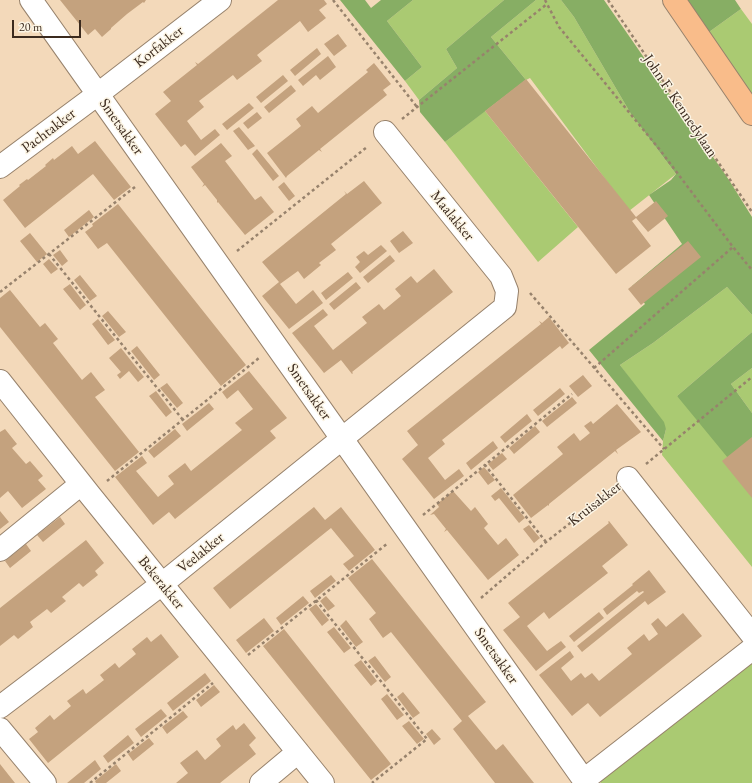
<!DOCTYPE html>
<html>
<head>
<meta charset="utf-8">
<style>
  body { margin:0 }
  #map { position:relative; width:752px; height:783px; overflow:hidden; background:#f3d9ba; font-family:"EB Garamond",serif }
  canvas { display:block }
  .scale { position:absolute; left:12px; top:20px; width:69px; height:18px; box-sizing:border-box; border:2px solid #3b2a1e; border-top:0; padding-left:5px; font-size:12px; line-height:14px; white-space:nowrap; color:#3b2a1e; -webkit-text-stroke:3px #fcf5e5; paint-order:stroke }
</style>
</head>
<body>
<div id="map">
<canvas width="752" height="783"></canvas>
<div class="scale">20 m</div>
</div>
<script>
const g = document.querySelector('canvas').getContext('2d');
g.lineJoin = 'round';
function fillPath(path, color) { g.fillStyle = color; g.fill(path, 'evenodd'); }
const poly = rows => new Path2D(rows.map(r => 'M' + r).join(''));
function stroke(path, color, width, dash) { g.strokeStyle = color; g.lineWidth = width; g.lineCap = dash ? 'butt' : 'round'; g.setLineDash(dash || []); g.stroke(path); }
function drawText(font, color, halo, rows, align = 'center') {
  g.font = font + ' "EB Garamond",serif'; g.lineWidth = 3; g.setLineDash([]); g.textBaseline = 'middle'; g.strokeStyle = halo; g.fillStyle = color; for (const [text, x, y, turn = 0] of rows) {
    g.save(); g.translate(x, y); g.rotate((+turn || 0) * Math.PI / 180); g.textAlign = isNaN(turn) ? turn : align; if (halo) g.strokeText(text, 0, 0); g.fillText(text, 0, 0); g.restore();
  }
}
fillPath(poly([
  [413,0,504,0,446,49,457,68,419,100,405,81,422,67,387,21],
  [536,0,561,0,574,17,631,114,676,174,629,211,530,78,526,80,491,37],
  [741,9,752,24,752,95,709,32],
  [485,111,578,227,538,262,445,142],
  [727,287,752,315,752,332,677,396,752,442,752,567,662,455,663,441,666,429,620,365,653,343],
  [752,368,752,413,731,384],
  [752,663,752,783,601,783,599,780]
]), '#aaca72');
fillPath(poly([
  [340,0,365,0,371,8,381,0,413,0,387,21,422,67,405,81],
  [504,0,536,0,491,37,526,80,445,142,420,112,419,100,457,68,446,49],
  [561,0,604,0,729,180,752,217,752,315,727,287,653,343,620,365,664,422,666,429,663,441,589,350,645,304,632,286,682,244,649,195,671,180,676,174,631,114,574,17],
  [687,0,735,0,741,9,709,32],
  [752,332,752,368,731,384,752,413,752,442,728,458,677,396]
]), '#87ae64');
fillPath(poly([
  [60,0,146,0,144,3,143,2,127,14,111,28,111,29,102,37,95,29,88,35],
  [278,0,324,0,327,4,319,10,326,18,308,32,300,21,257,55,262,61,237,80,233,75,199,101,204,107,187,121,201,140,215,129,220,135,195,156,185,144,181,147,155,114,171,101,163,92,197,65,195,62,198,64],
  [338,34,347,46,334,56,324,44],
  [317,48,321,54,295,76,290,70],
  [328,56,336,67,320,80,316,75,303,86,298,80],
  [374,63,391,84,383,90,387,95,320,149,322,152,319,150,287,176,286,178,267,153,301,126,296,119,312,106,318,113,368,72,366,70],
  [283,75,288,81,261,103,256,97],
  [526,79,636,217,656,201,668,216,648,232,636,218,632,221,651,246,616,274,485,111],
  [291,85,296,91,269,113,264,107],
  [249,103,254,108,227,130,222,124],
  [257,112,262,118,248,129,243,123],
  [239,127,255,146,248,150,233,131],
  [95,141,131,187,114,200,93,174,25,228,3,200,20,186,19,185,27,179,28,180,46,166,45,165,53,158,54,160,72,146,78,154],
  [221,143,232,156,225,161,255,200,261,196,274,212,245,235,218,202,217,203,217,200,205,185,202,187,204,184,191,167],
  [257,149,279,176,273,181,252,154],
  [364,181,382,203,331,244,336,250,319,263,321,265,304,279,298,271,280,284,296,304,313,290,323,303,289,329,262,296,279,282,262,262,346,194,344,191,347,194],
  [284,182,295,196,289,201,278,187],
  [118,204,246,365,221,386,107,243,98,249,85,232,93,226,92,224],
  [89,210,94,217,69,237,64,230],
  [403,231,413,243,399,253,390,241],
  [30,233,47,254,37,262,20,241],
  [688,241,701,257,641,305,628,289],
  [381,245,387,251,360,273,355,267,360,262,356,257,364,251,368,255],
  [60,250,68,261,62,266,53,255],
  [390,255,395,261,368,283,363,277],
  [49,259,58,269,51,274,43,264],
  [434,269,453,292,352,372,353,373,352,374,341,360,324,373,292,333,323,309,328,315,314,326,333,350,367,323,362,317,379,304,384,310,401,296,395,289,411,276,417,283],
  [348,272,353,278,326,300,321,293],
  [80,275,97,296,90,301,74,280],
  [356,282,361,288,334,310,329,304],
  [70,284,86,305,80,310,63,289],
  [10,290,40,327,45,323,58,339,53,343,82,380,91,372,105,390,95,397,139,452,115,471,0,327,0,298],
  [108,311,126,332,119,337,102,316],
  [549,317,569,343,562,349,560,346,442,440,445,444,428,458,445,480,459,469,464,476,434,499,402,459,418,445,407,431,541,324,539,321,542,323],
  [98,319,115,340,108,345,92,324],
  [137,346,160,375,154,380,131,351],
  [121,348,144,377,138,382,129,371,120,379,117,375,121,372,109,358],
  [249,371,287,418,270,431,276,438,175,519,169,512,153,525,115,477,142,456,147,463,136,471,158,497,174,484,168,476,185,463,191,471,242,430,235,423,253,409,238,390,227,399,222,392],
  [583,375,592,386,578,397,569,386],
  [167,383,183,403,177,408,160,388],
  [560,388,565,394,538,416,533,410],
  [156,391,172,412,166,417,149,396],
  [572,397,577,403,547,427,542,421],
  [209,403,214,409,187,431,182,424],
  [617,404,641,432,616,450,618,454,615,451,549,504,549,506,548,505,531,518,513,495,563,454,557,447,574,433,580,441,590,433,584,426,591,421,593,424],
  [527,414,532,421,505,443,500,437],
  [535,426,540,432,514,454,509,448],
  [5,429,17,444,12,448,26,464,30,461,43,476,38,480,46,489,22,508,8,491,0,498,0,432],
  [175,429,181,436,154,458,148,451],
  [752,437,752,498,722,461],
  [493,441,498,448,471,470,466,463],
  [502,453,507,459,493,470,488,464],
  [484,467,495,480,488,485,478,472],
  [501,488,525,518,519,523,499,498,495,501,491,496],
  [453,491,471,511,475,507,488,524,484,528,498,545,506,538,519,555,488,580,447,530,444,532,446,529,434,514,430,515,439,507,437,504],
  [314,507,325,520,341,507,375,550,349,571,343,564,354,556,331,528,230,609,213,588],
  [0,511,9,522,0,529],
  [60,517,65,524,43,542,37,535],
  [609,521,628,545,602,566,608,573,549,619,544,612,527,626,547,651,561,641,566,647,536,671,503,630,520,617,508,603,609,523,608,522],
  [529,525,540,538,534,543,523,529],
  [86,540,104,563,95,571,98,575,83,587,79,583,62,597,66,601,51,613,47,609,30,622,33,627,18,639,14,635,0,646,0,608],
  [26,544,31,551,10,568,5,561],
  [372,559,486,702,468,716,496,750,503,744,534,783,495,783,453,729,462,721,451,707,391,632,383,638,369,619,376,613,348,578],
  [649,570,666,592,648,605,645,601,582,652,577,646,644,592,643,591,639,593,637,591,607,615,603,609,633,585,632,584],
  [331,575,336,581,315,598,310,591],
  [303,596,309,603,281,625,276,618],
  [326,596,335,606,328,611,320,601],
  [316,604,329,620,322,626,309,609],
  [599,612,604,618,574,642,569,636],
  [683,613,702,636,600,717,588,703,572,716,539,675,570,651,574,657,561,668,571,681,581,673,585,678,592,673,599,681,632,654,627,648,644,634,649,641,658,634,651,624,658,618,666,627],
  [264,618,274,631,246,653,236,640],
  [346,620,363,642,356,647,340,626],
  [334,627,351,648,344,653,327,632],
  [284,629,391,764,371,780,263,646],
  [161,634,179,657,48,763,29,739,38,732,35,728,50,715,54,720,71,706,67,701,83,689,86,694,104,680,100,675,115,663,119,668,136,654,132,649,147,637,151,642],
  [375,656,391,677,385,682,368,661],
  [361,660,377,681,371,686,354,665],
  [205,673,211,681,173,711,167,703],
  [214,685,220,692,201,707,196,700],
  [403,692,420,713,413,718,397,697],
  [387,694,404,715,397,720,381,699],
  [161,709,167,716,141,737,135,729],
  [183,711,188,717,167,734,162,727],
  [409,721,424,739,417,744,402,726],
  [244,723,256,738,249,745,256,754,220,783,176,783,188,773,180,763,197,750,205,760,221,746,216,739,233,725,236,730],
  [432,729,441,739,434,745,426,734],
  [128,735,134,743,108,763,103,756],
  [149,738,154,744,133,761,128,754],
  [95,760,101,769,89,779,84,783,67,783],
  [0,764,15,783,0,783],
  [116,764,121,771,106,783,96,783,95,781]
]), '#c4a27e');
const minor = poly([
  [31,0,586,783],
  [0,167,98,94,220,0],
  [0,381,90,495,323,783],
  [628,478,752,635],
  [0,550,81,484],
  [0,707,162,584,505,307,507,291,501,276,385,132],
  [0,729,45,783],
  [584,780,752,649],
  [261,783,298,752]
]);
const major = poly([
  [674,0,752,114]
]);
stroke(minor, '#97826c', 24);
stroke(major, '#97826c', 24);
stroke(poly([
  [333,0,417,107],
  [545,0,559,27,660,150,733,247,752,270],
  [608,0,752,212],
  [402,119,547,4],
  [237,251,367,147],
  [49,254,183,420],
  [0,292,135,187],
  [530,293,664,449],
  [594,368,733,247],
  [646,464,752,377],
  [107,481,259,358],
  [423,515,485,465],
  [546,542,485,465,572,394],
  [481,598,546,542,610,492],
  [316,600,427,739,372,783],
  [248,655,388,543],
  [90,783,213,683]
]), '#97826c', 2.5, [3, 3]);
stroke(minor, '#fff', 22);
stroke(major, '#f9bc8a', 22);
drawText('15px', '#3b2a1e', '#fcf5e5', [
  ["Korfakker",159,47,-38],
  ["John F. Kennedylaan",680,106,56],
  ["Smetsakker",121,127,55],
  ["Pachtakker",49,131,-37],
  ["Maalakker",452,216,51],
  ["Smetsakker",309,392,55],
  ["Kruisakker",595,504,-38],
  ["Veelakker",201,553,-39],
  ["Bekerakker",161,583,51],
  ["Smetsakker",496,656,55]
]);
</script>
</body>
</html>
